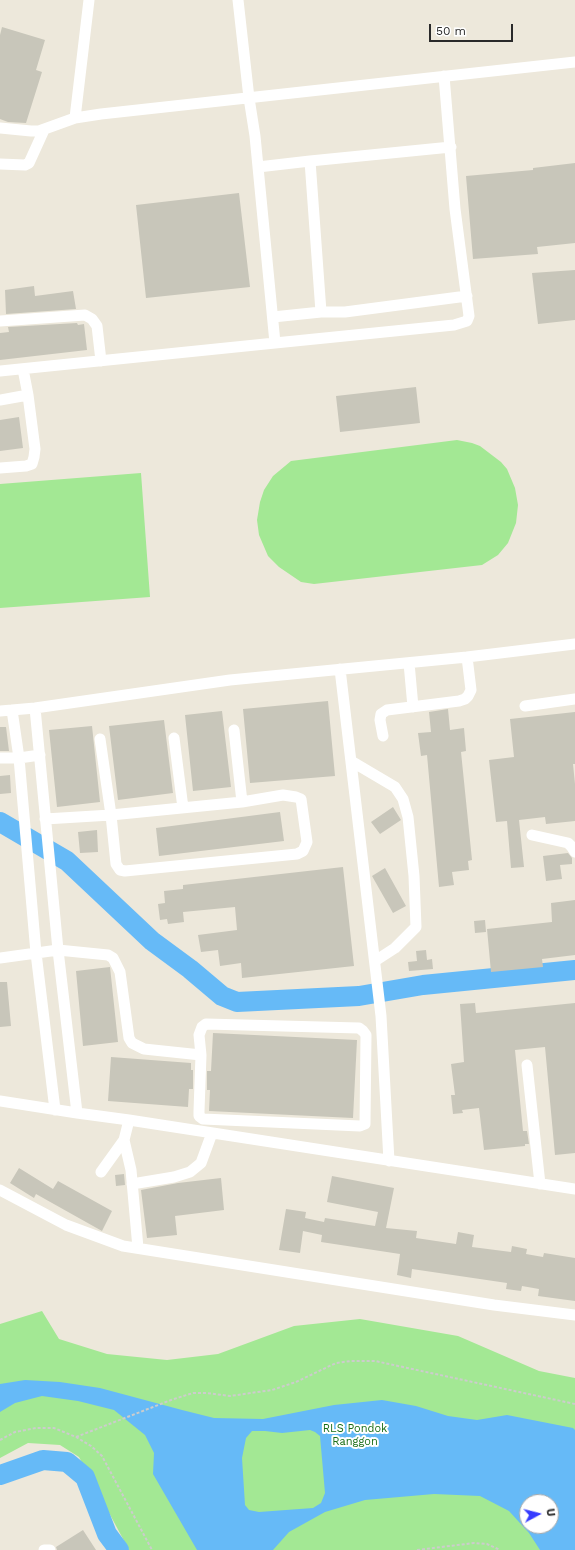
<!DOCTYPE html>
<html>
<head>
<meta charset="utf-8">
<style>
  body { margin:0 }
  #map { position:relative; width:575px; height:1550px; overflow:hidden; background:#ede8db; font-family:"Work Sans",sans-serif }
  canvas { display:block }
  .north { position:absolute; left:519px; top:1494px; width:40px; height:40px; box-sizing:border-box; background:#fff; border:1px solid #aaa; border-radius:50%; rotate:83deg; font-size:11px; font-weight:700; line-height:16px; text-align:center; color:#2a2a2a }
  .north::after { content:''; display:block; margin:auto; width:14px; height:18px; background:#363cff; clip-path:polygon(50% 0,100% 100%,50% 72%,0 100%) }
  .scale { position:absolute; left:429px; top:24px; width:84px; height:18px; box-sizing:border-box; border:2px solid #2a2a2a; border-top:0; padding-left:5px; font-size:12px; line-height:14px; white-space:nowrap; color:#2a2a2a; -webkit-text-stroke:3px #fff; paint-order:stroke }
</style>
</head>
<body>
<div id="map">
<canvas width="575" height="1550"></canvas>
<div class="north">U</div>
<div class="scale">50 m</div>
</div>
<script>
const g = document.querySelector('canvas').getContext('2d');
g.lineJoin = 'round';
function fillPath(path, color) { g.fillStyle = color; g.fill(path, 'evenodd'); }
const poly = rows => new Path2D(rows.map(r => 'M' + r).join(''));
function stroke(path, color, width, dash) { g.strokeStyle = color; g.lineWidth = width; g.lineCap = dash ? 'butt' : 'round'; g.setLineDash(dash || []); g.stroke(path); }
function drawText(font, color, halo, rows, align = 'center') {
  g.font = font + ' "Work Sans",sans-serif'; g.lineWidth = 4; g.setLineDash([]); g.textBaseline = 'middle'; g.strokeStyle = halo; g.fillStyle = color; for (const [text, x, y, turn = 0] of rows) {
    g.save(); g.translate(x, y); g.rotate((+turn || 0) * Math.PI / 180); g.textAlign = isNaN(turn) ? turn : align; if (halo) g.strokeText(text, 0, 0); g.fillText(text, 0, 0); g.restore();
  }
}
fillPath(poly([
  [457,440,472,443,480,446,501,462,507,469,515,488,518,505,516,523,508,543,498,555,482,565,314,584,301,582,279,567,268,556,259,535,257,520,260,502,264,490,273,476,291,461],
  [141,473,150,597,0,608,0,484],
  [42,1311,59,1339,107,1354,167,1360,218,1354,294,1326,360,1319,458,1336,539,1371,575,1378,575,1550,129,1550,79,1457,60,1445,28,1443,0,1458,0,1324],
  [527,1502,551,1502,551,1526,527,1526]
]), '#a3e894');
fillPath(poly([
  [25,1380,60,1382,100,1388,182,1410,214,1418,263,1419,334,1405,382,1400,416,1406,448,1416,477,1420,507,1415,573,1428,575,1430,575,1550,540,1550,529,1533,509,1511,480,1496,434,1494,365,1500,325,1512,289,1532,273,1550,197,1550,153,1474,154,1453,145,1435,114,1410,78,1401,42,1396,15,1403,0,1412,0,1384],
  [310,1430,315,1432,320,1436,325,1493,321,1503,313,1508,259,1512,249,1510,245,1505,242,1458,246,1438,252,1431,265,1431,282,1433],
  [527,1502,551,1502,551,1526,527,1526]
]), '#66baf7');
stroke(poly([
  [0,822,67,861,152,941,190,969,222,996,237,1002,359,996,423,985,575,970],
  [0,1475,43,1460,67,1462,85,1477,107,1534,119,1550]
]), '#66baf7', 20);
fillPath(poly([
  [2,27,45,40,36,70,42,72,26,123,8,122,0,119,0,35],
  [575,163,575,243,537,247,538,254,473,259,466,176,533,170,533,168],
  [239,193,250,287,146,298,136,205],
  [575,270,575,320,538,324,532,273],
  [34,286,35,296,73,291,76,309,6,314,5,290],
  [77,323,78,325,84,324,87,350,0,360,0,333,9,332,8,327],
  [416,387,420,423,340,432,336,396],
  [19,417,23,448,0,451,0,420],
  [328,701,335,776,250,783,243,709],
  [448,709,450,730,464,728,466,751,461,752,472,860,468,861,469,870,452,872,454,885,439,887,427,755,421,756,418,733,431,732,429,712],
  [222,711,231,787,193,791,185,715],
  [575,712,575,764,573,764,575,784,575,821,546,824,545,817,519,820,524,867,511,868,507,821,496,822,489,760,514,757,510,719],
  [164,720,173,793,118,800,109,726],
  [92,726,100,802,57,807,49,730],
  [0,727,6,727,9,751,0,751],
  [10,775,11,793,0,794,0,776],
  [393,807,401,820,380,834,371,822],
  [280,812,284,841,159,856,156,828],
  [97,830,98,852,80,853,78,832],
  [568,853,572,858,572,864,560,865,562,879,546,881,543,856],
  [343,867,354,966,242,978,241,963,220,966,218,950,201,952,198,935,237,930,235,907,183,912,184,922,168,924,167,919,160,920,158,904,165,903,164,891,183,889,183,885],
  [385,868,406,906,393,913,372,876],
  [575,900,575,955,542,959,543,967,491,972,487,929,552,922,551,903],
  [485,920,486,932,475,933,474,921],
  [426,950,427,960,432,959,433,969,409,971,408,962,417,961,416,951],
  [110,967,118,1042,83,1046,76,971],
  [0,982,7,982,11,1026,0,1027],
  [475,1003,476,1013,575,1003,575,1153,555,1155,545,1047,515,1050,523,1131,527,1131,529,1144,525,1144,525,1146,484,1150,479,1108,462,1110,463,1113,453,1114,451,1095,455,1095,451,1064,464,1062,460,1004],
  [213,1033,357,1040,353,1118,209,1111,210,1090,207,1090,207,1071,211,1071],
  [111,1057,191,1063,191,1070,193,1070,193,1089,189,1089,188,1107,108,1101],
  [19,1168,53,1189,58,1181,112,1211,102,1231,36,1194,34,1198,10,1183],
  [124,1174,125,1185,116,1186,115,1175],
  [332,1176,394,1188,386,1228,417,1231,416,1238,456,1244,458,1232,474,1235,472,1247,511,1252,512,1246,527,1249,526,1254,543,1257,544,1253,575,1258,575,1301,538,1296,539,1289,522,1286,521,1291,506,1289,507,1283,412,1269,411,1278,397,1275,400,1254,321,1242,322,1235,303,1231,300,1253,279,1250,286,1209,306,1212,305,1218,324,1222,325,1218,375,1226,378,1212,327,1202],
  [221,1178,224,1210,175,1216,177,1235,147,1238,141,1190,178,1183],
  [83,1530,96,1550,57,1550,56,1547]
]), '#c8c6ba');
stroke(poly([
  [76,1437,171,1400,193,1393,206,1393,230,1396,272,1390,296,1382,336,1363,351,1361,375,1361,575,1404],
  [0,1440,15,1432,36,1428,54,1428,76,1437,91,1446,102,1456,152,1550],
  [417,1550,474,1543,487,1544,500,1550]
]), '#ccc', 2, [3, 2]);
stroke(poly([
  [238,0,249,98,255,136,275,343,454,325,467,321,469,316,455,209,444,76],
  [75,118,89,0],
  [0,128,31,131,39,131,75,118,101,114,575,62],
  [451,147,310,161,321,312,345,312,467,296],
  [0,164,25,165,29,163,44,130],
  [258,167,310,161],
  [273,317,321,312],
  [0,321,85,315,92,319,97,326,101,361],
  [23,369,28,395],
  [0,371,275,343],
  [0,400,28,395,35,449,34,457,32,464,26,466,0,468],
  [409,663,413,707],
  [340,669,381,1016,389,1161],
  [525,706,575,699],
  [35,708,58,950,77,1113],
  [12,710,19,758,36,953,55,1110],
  [0,711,35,708,230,680,467,657,575,644],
  [383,736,380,720,381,714,387,710,459,701,465,699,468,696,471,690,467,657],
  [174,738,183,808],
  [100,739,111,815,116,864,120,870,125,871,297,854,303,851,307,842,301,799,296,797,283,795,242,802,234,730],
  [0,758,19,758,40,755],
  [351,761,395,787,403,799,408,817,414,876,416,927,395,948,375,961],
  [45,819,111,815,242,802],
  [532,835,568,843,571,846,575,852],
  [0,958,58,950,108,955,113,958,120,972,129,1038,132,1043,144,1049,201,1055,199,1111,199,1116,203,1119,360,1126,365,1124,366,1035,363,1031,359,1028,206,1024,202,1027,199,1035,201,1055],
  [527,1065,540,1184],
  [0,1101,77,1113,129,1120,575,1189],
  [129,1120,124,1140,131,1170,138,1248],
  [101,1172,124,1140],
  [132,1184,174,1177,190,1172,201,1163,212,1133],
  [0,1190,66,1225,123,1246,494,1305,575,1315],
  [44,1550,50,1550]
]), '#fff', 11);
drawText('11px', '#196d15', '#fff', [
  ["RLS Pondok",355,1429],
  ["Ranggon",355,1442]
]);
</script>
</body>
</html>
